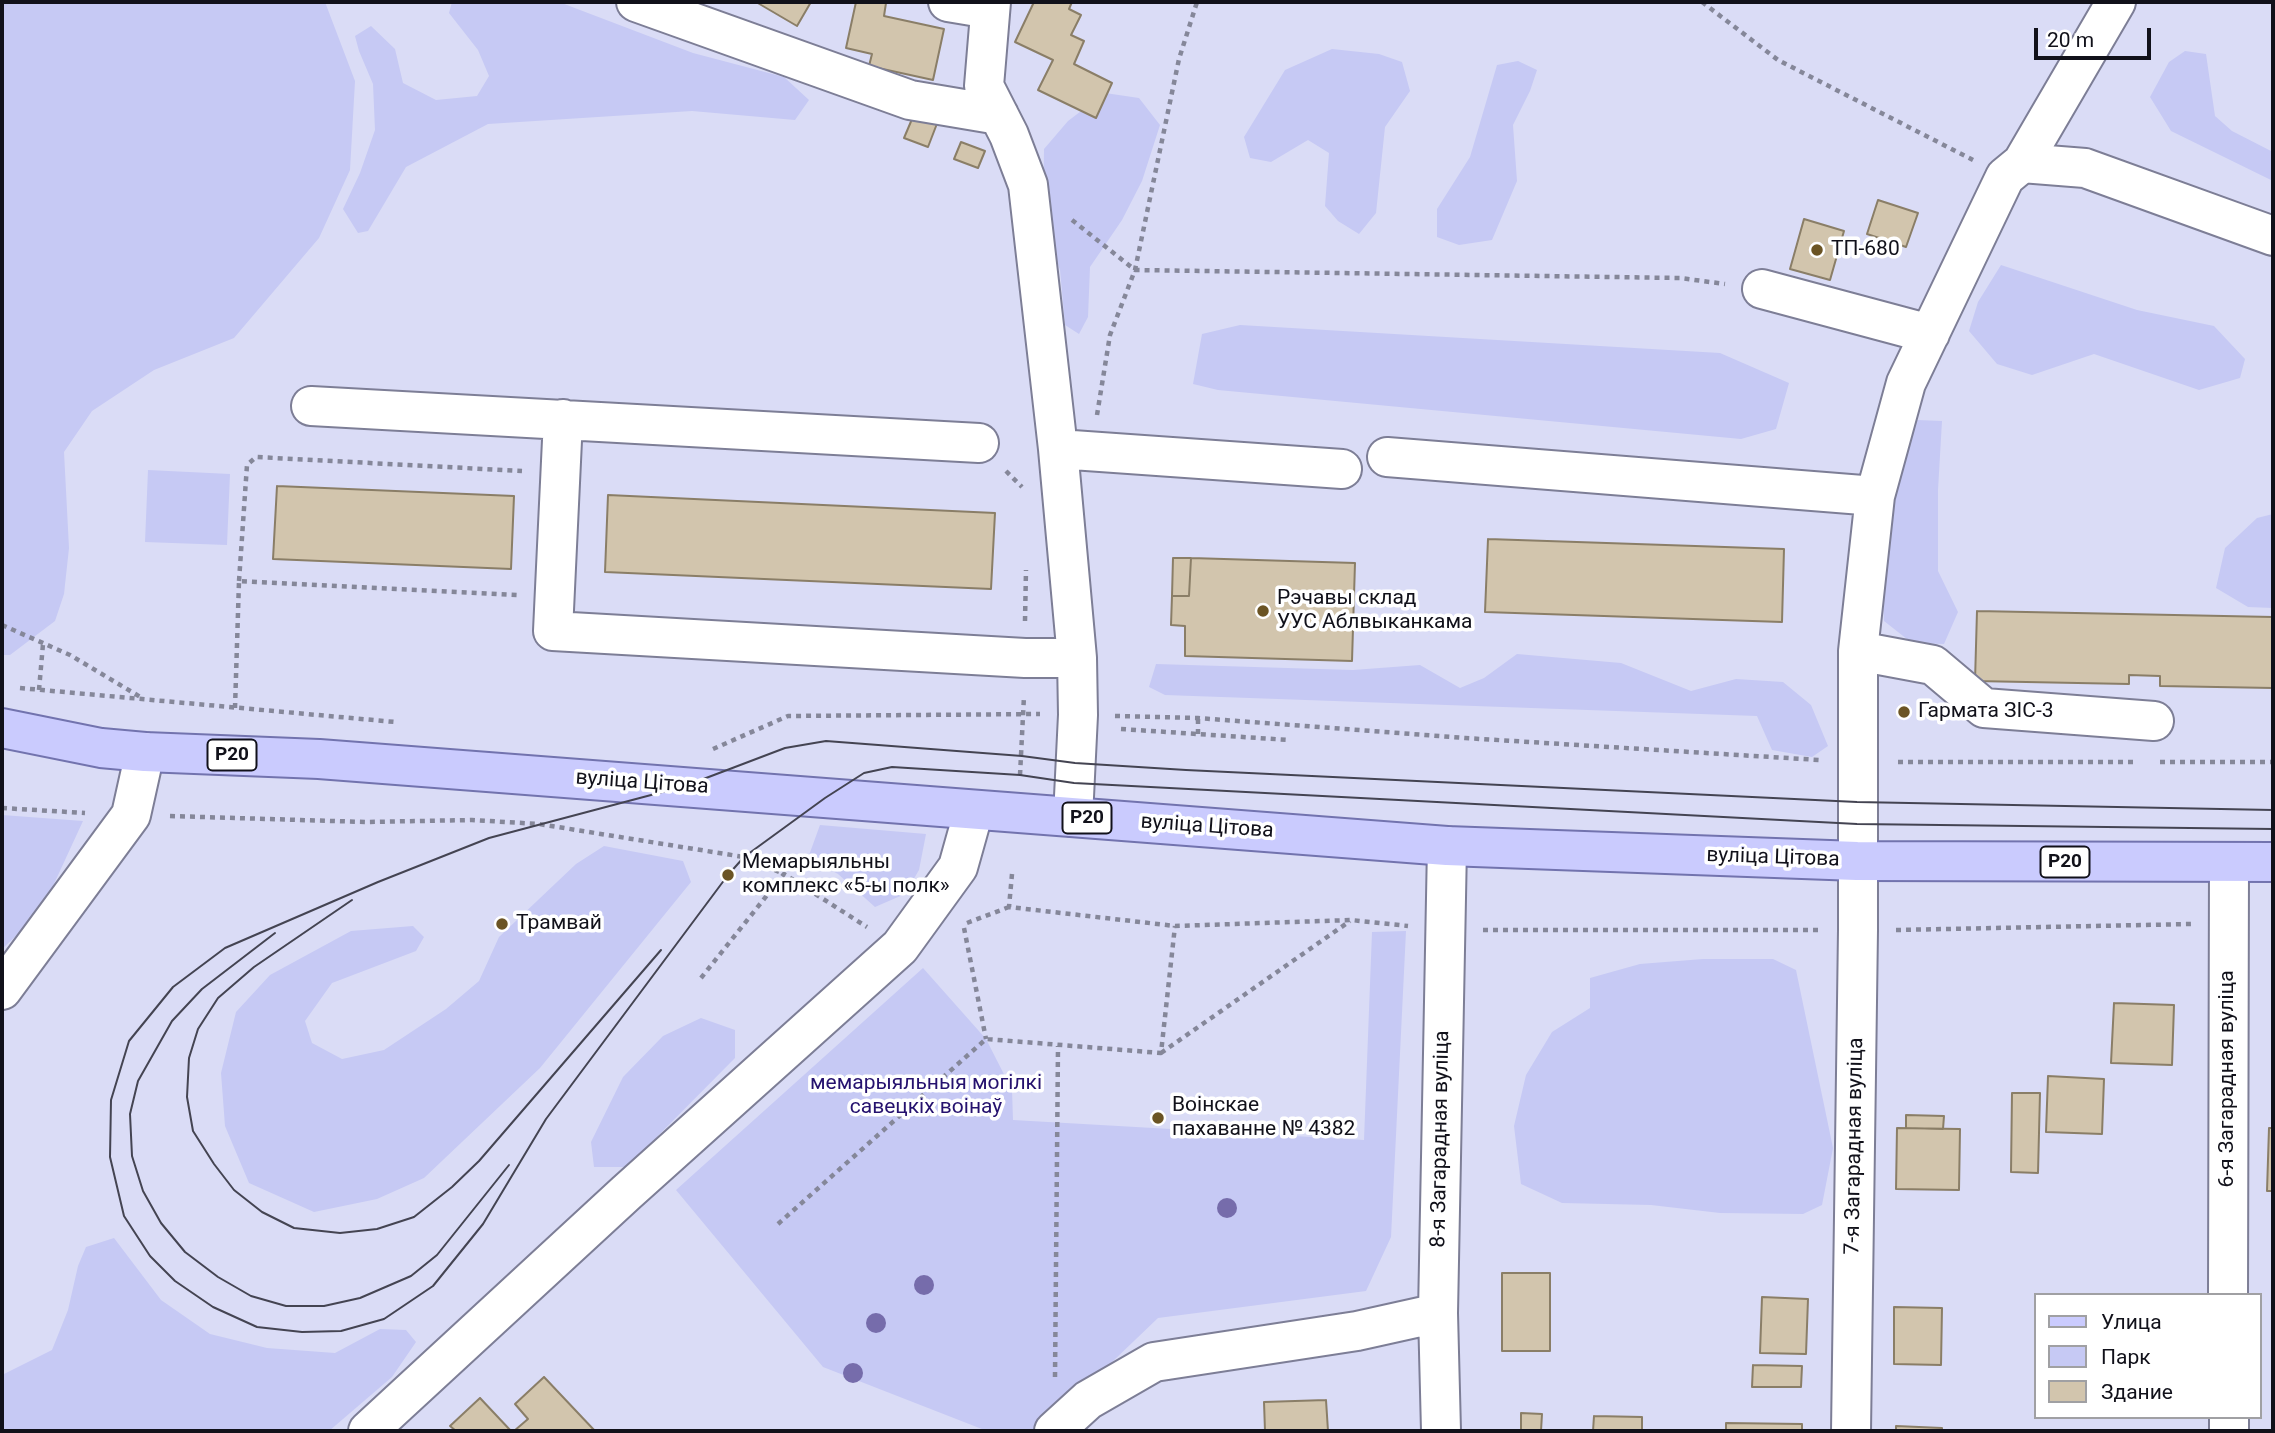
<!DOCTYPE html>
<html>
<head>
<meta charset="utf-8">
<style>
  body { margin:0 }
  #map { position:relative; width:2275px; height:1433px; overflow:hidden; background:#dadcf6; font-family:Roboto,sans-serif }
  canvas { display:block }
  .frame { position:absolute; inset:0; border:4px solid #11111a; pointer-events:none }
  .legend { position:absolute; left:2034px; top:1293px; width:228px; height:126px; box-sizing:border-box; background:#fff; border:2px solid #a0a0a3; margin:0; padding:9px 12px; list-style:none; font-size:21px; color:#11111a }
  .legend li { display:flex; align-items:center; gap:14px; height:35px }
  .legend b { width:35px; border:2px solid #a0a0a3 }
  .scale { position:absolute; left:2034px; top:28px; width:117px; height:32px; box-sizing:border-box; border:4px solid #11111a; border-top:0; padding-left:9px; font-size:21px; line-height:24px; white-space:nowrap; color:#11111a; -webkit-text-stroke:5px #fff; paint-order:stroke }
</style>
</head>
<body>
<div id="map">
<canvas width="2275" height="1433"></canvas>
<div class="frame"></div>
<ul class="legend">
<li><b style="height:9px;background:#cacbfe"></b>Улица</li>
<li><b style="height:19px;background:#c6c9f4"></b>Парк</li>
<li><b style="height:19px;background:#d2c5ad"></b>Здание</li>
</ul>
<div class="scale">20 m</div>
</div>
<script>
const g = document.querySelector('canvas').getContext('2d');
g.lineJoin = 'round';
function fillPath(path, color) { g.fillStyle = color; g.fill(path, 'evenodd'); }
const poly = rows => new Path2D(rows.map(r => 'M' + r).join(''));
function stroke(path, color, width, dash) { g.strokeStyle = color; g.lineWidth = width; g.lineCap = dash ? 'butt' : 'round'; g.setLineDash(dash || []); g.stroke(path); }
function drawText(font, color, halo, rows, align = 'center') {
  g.font = font + ' Roboto,sans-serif'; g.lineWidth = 7; g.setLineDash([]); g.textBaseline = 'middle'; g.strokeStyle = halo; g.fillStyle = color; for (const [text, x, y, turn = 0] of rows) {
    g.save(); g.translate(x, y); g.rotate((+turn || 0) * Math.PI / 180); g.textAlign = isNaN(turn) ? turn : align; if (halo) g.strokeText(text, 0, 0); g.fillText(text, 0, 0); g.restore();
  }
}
fillPath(poly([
  [2,2,325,2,355,81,350,170,319,238,234,338,154,370,92,411,64,452,69,548,64,594,55,621,10,655,2,655],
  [452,2,559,2,693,53,784,77,809,100,795,120,692,111,488,124,406,167,368,231,358,233,343,209,360,173,375,130,373,84,359,51,355,36,371,26,395,49,403,83,436,100,477,96,489,76,478,50,449,13],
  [1332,49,1379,54,1402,62,1410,91,1385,127,1376,213,1359,234,1338,221,1325,206,1329,153,1308,140,1271,162,1250,158,1244,137,1285,70],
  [2185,51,2206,54,2215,116,2232,131,2273,152,2273,181,2171,131,2150,97,2169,62],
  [1518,61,1537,70,1530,91,1513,125,1517,181,1492,240,1459,245,1437,237,1437,209,1470,157,1497,65],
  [1105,93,1139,98,1160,125,1142,181,1122,220,1090,267,1088,317,1079,334,1065,325,1060,270,1043,223,1044,149,1068,121],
  [2001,265,2137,310,2214,326,2245,359,2240,378,2199,390,2094,354,2032,375,1997,364,1969,331,1978,302],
  [1240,325,1720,353,1789,383,1776,429,1741,439,1218,390,1193,384,1202,334],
  [1917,420,1942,421,1938,490,1938,571,1958,612,1944,644,1912,643,1884,621,1880,542],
  [148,470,230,474,227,545,145,542],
  [2273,514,2273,608,2248,607,2216,588,2225,548,2257,518],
  [1517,654,1621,663,1691,691,1736,679,1783,682,1811,705,1828,746,1812,757,1772,750,1757,716,1165,695,1149,687,1156,664,1353,670,1420,665,1460,688,1484,678],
  [2,815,83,821,53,886,18,934,2,949],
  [820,825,926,834,919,870,905,894,875,907,838,874,808,858],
  [604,846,683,861,691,882,540,1068,424,1178,377,1199,314,1212,249,1183,225,1126,221,1073,236,1012,270,975,351,931,413,926,424,937,416,951,332,983,305,1021,312,1043,342,1059,384,1050,446,1009,479,981,499,937,576,864],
  [1406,931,1391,1237,1366,1291,1158,1318,1040,1431,987,1431,823,1367,676,1190,923,968,986,1039,1012,1090,1013,1120,1364,1140,1372,932],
  [1703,959,1773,959,1796,970,1833,1148,1822,1205,1803,1214,1720,1213,1651,1205,1562,1203,1521,1184,1514,1126,1526,1075,1552,1032,1590,1008,1590,978,1640,964],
  [701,1018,735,1030,735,1058,627,1167,594,1167,591,1142,623,1077,663,1036],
  [114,1238,161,1300,210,1334,267,1348,335,1353,380,1329,406,1330,416,1342,392,1377,329,1431,2,1431,2,1375,52,1350,68,1310,78,1266,86,1247]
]), '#c6c9f4');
const building = poly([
  [756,2,811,2,797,26,756,2],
  [856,2,886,3,884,16,944,29,933,80,869,66,872,54,846,48,856,2],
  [1034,2,1072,2,1069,9,1081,15,1071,35,1084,41,1074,64,1112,83,1096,118,1038,90,1053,60,1015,42,1034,2],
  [915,112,938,121,928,147,904,138,915,112],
  [961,142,985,151,978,168,954,159,961,142],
  [1878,200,1918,213,1906,247,1867,234,1878,200],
  [1804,219,1844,231,1830,280,1790,269,1804,219],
  [277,486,514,496,511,569,273,559,277,486],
  [608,495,995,513,991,589,605,572,608,495],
  [1488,539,1784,549,1782,622,1485,612,1488,539],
  [1173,558,1191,558,1189,596,1172,596,1173,558],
  [1191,558,1355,563,1352,661,1185,656,1185,626,1171,625,1172,596,1189,596,1191,558],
  [1977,611,2273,617,2273,688,2160,686,2160,676,2129,675,2129,684,1975,681,1977,611],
  [2114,1003,2174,1005,2172,1065,2111,1063,2114,1003],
  [2048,1076,2104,1079,2102,1134,2046,1132,2048,1076],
  [2012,1093,2040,1093,2038,1173,2011,1172,2012,1093],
  [1906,1115,1944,1116,1943,1129,1906,1128,1906,1115],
  [1897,1128,1960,1129,1959,1190,1896,1189,1897,1128],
  [2269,1128,2273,1128,2273,1191,2267,1191,2269,1128],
  [1502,1273,1550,1273,1550,1351,1502,1351,1502,1273],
  [1762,1297,1808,1299,1806,1354,1760,1353,1762,1297],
  [1894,1307,1942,1308,1941,1365,1894,1364,1894,1307],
  [1753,1365,1802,1366,1801,1387,1752,1387,1753,1365],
  [544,1377,595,1431,514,1431,528,1419,515,1404,544,1377],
  [480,1398,511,1431,456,1431,450,1426,480,1398],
  [1326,1400,1328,1431,1265,1431,1264,1402,1326,1400],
  [1521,1413,1542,1414,1541,1431,1521,1431,1521,1413],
  [1594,1416,1642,1417,1642,1431,1593,1431,1594,1416],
  [1726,1423,1802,1424,1802,1431,1726,1431,1726,1423],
  [1896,1426,1942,1428,1942,1431,1896,1431,1896,1426]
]);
fillPath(building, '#d2c5ad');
stroke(building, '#8a7e67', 2);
const minor = poly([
  [636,2,910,100,999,115],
  [948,2,990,9],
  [991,2,984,86,1009,135,1028,185,1058,449,1077,658,1078,715,1073,817],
  [2022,163,2116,2],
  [1762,289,1930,334],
  [311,406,979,443],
  [563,419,553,631,1025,658,1077,658],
  [1058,449,1342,469],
  [1387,457,1875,496],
  [1858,651,1933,665,1984,708,2154,721],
  [2,990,131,815,145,752],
  [2228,1295,2229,863],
  [2229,1417,2229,1431],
  [368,1431,626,1193,900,947,958,867,974,810],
  [1054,1431,1088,1400,1154,1362,1357,1331,1438,1313],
  [1441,1431,1438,1313,1447,846],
  [1851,1431,1858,930,1858,651,1875,496,1906,383,2005,177,2022,163,2085,168,2273,236]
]);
const major = poly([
  [2,728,101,748,145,752,319,759,1447,846,1857,861,2273,862]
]);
stroke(minor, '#7d7e96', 42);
stroke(major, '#7273ae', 42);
stroke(poly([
  [1702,2,1778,60,1973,160],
  [1072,220,1135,270,1680,278,1725,284],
  [1097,415,1110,335,1135,270,1179,59,1197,2],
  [1006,471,1022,487],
  [239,581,247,465,256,457,522,471],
  [1025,621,1026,570],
  [2,625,70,655,142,698],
  [20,688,395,722],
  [39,690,43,644],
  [235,708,239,581,517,595],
  [1115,716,1198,718,1465,738,1819,760],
  [1121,729,1289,740],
  [1198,734,1198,718],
  [713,749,788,716,1040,714],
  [1898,762,2138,762],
  [2160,762,2273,762],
  [1020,775,1024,696],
  [2,808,85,813],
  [170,816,366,822,472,820,539,824,744,857,784,874],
  [1012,874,1009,907,1175,926,1351,920,1408,926],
  [967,923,1009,907],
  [964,928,986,1039],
  [1483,930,1821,930],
  [1896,930,2192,924],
  [701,978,784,874,867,927],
  [1161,1053,1350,921],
  [778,1224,986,1039,1161,1053,1175,926],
  [1055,1377,1058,1046]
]), '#858799', 4.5, [5, 5]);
stroke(minor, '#fff', 38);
stroke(major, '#cacbfe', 38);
stroke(poly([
  [2273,810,1857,802,1186,770,1075,763,1022,756,826,741,785,748,685,786,489,838,378,882,225,948,173,987,129,1041,111,1100,110,1157,124,1216,150,1256,175,1281,213,1307,257,1327,302,1332,341,1331,384,1319,433,1286,483,1224,546,1119,728,875,744,857,825,798,864,773,892,767,1020,775,1074,783,1857,824,2273,829],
  [352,900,254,967,218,998,198,1029,189,1058,187,1097,193,1131,214,1164,234,1190,262,1212,294,1228,340,1233,377,1229,414,1217,452,1187,479,1161,661,950],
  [275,933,202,989,172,1021,138,1081,130,1114,132,1156,143,1191,161,1223,185,1252,218,1277,251,1296,286,1306,324,1306,360,1298,411,1276,437,1255,509,1165]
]), '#444452', 2);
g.fillStyle = '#766cab';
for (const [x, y] of [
  [1227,1208],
  [924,1285],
  [876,1323],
  [853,1373]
]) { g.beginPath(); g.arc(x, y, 10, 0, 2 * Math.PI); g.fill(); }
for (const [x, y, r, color] of [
  [1817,250,7,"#6b5424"],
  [1263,611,7,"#6b5424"],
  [1904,712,7,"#6b5424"],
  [728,875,7,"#6b5424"],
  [502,924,7,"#6b5424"],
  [1158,1118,7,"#6b5424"]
]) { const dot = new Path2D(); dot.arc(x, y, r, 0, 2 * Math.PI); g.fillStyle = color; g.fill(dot); stroke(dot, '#fff', 2.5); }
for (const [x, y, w] of [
  [232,755,49],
  [1087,818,49],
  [2065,862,49]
]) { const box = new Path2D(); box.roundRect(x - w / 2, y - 15.5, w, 31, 5); g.fillStyle = '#fff'; g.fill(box); stroke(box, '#11111a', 2); }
drawText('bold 19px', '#11111a', null, [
  ["Р20",232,755],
  ["Р20",1087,818],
  ["Р20",2065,862]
]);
drawText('21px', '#11111a', '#fff', [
  ["ТП-680",1831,250],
  ["Рэчавы склад",1277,599],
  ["УУС Аблвыканкама",1277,623],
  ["Гармата ЗІС-3",1918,712],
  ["Мемарыяльны",742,863],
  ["комплекс «5-ы полк»",742,887],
  ["Трамвай",516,924],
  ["Воінскае",1172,1106],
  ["пахаванне № 4382",1172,1130]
], 'left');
drawText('21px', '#11111a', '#fff', [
  ["вуліца Цітова",642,783,4],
  ["вуліца Цітова",1207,827,4],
  ["вуліца Цітова",1773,858,2],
  ["6-я Загарадная вуліца",2228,1079,-90],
  ["8-я Загарадная вуліца",1441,1139,-89],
  ["7-я Загарадная вуліца",1855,1146,-89]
]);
drawText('21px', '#25116e', '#fff', [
  ["мемарыяльныя могілкі",926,1084],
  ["савецкіх воінаў",926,1108]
]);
</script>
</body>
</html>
